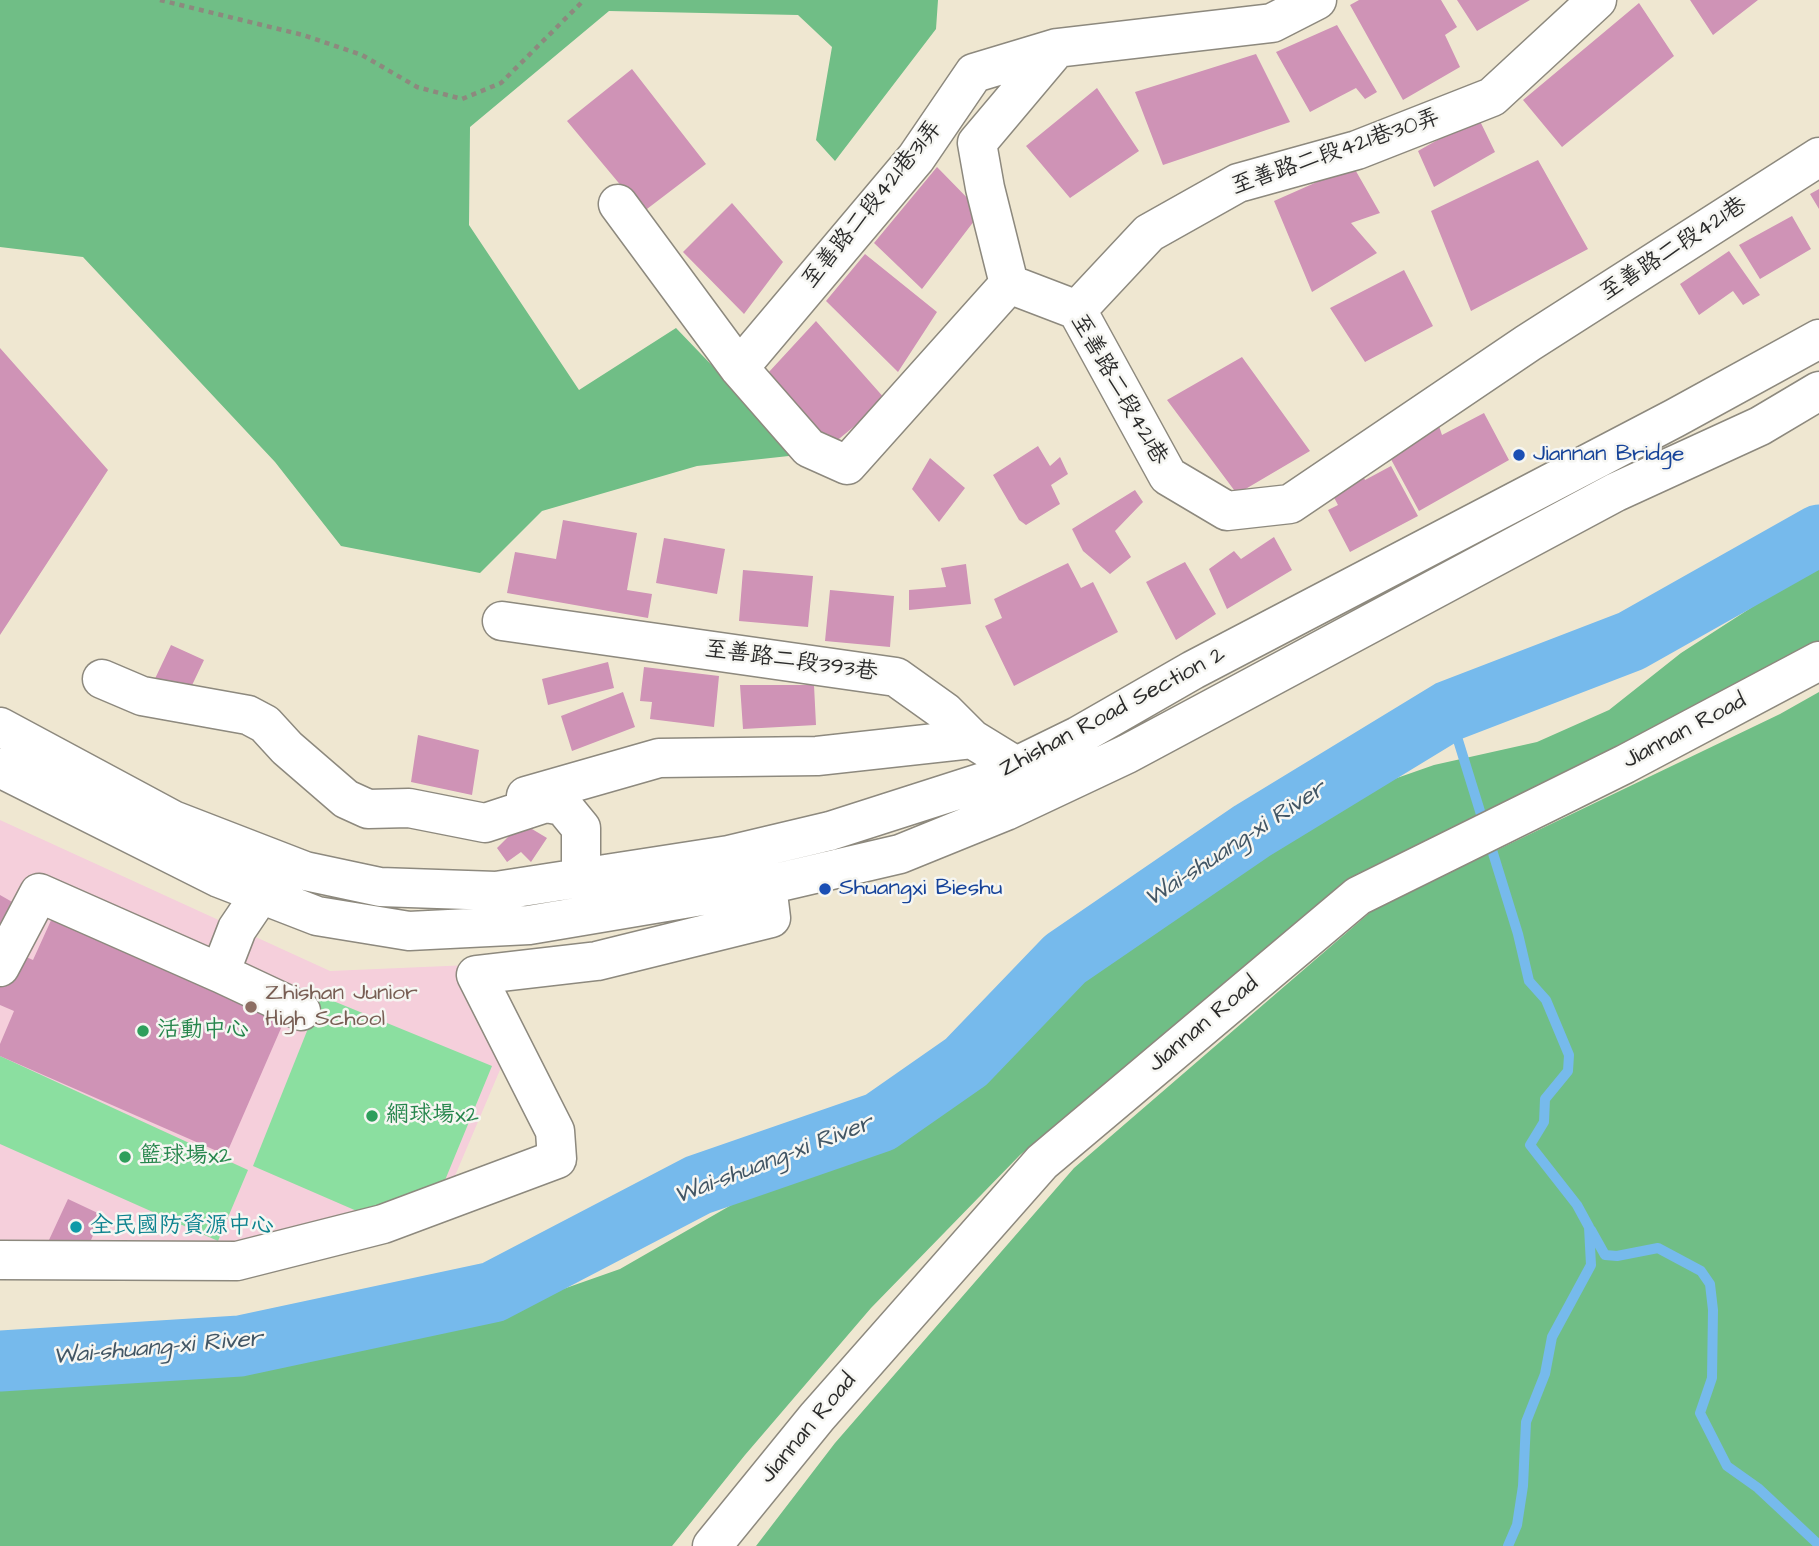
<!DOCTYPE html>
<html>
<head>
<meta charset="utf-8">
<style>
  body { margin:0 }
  canvas { display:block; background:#efe7d1 }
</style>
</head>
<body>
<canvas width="1819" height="1546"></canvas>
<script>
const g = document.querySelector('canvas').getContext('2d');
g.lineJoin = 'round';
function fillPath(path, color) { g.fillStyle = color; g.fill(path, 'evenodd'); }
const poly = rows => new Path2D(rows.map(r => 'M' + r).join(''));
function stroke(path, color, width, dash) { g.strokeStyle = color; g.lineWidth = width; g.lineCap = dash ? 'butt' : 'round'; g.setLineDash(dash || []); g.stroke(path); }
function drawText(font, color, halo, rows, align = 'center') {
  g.font = font + ' "Architects Daughter","LXGW WenKai TC",sans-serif'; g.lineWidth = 5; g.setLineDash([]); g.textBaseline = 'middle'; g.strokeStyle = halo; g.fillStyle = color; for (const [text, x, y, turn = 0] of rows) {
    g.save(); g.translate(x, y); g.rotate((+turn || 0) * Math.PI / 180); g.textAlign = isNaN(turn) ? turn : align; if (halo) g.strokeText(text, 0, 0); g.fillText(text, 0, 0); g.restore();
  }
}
fillPath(poly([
  [0,820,330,971,493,964,511,1044,446,1197,232,1256,0,1250]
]), '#f5cfdb');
fillPath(poly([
  [321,996,492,1066,441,1190,366,1215,253,1166],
  [0,1056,248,1170,218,1241,0,1144]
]), '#8bdfa0');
fillPath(poly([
  [0,0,938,0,936,29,835,161,816,140,832,47,798,15,609,11,470,127,469,225,579,390,676,328,798,455,697,466,542,511,480,573,341,546,275,462,83,257,0,247],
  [1819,564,1819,642,1521,799,1132,1062,1020,1155,871,1308,745,1455,672,1546,0,1546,0,1378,65,1380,227,1369,495,1313,620,1269,761,1188,852,1154,953,1094,1115,953,1190,896,1357,792,1434,765,1537,742,1609,710,1681,653],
  [1819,692,1819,1546,756,1546,835,1443,1074,1168,1374,909,1780,714]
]), '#70be86');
stroke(poly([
  [1449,711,1518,934,1529,981,1546,1000,1569,1055,1568,1071,1545,1099,1544,1122,1530,1145,1577,1205,1589,1227,1591,1265,1552,1337,1545,1374,1526,1422,1523,1486,1517,1525,1508,1546],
  [1591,1230,1605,1255,1617,1256,1658,1248,1701,1271,1710,1284,1713,1310,1712,1378,1700,1413,1727,1466,1758,1488,1819,1545]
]), '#76baec', 10);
stroke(poly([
  [0,1361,240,1346,493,1292,698,1185,880,1122,966,1062,1065,959,1252,831,1449,711,1631,641,1819,535]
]), '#76baec', 61);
fillPath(poly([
  [1359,0,1441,0,1457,27,1445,35,1460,67,1403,100,1350,5],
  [1457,0,1530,0,1477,31],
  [1690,0,1758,0,1713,35],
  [1639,3,1674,56,1562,147,1523,100],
  [1337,25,1377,92,1365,99,1356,88,1310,112,1276,52],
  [1256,54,1290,122,1163,165,1135,92],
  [632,69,706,164,643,212,567,121],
  [1097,88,1139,151,1070,198,1026,146],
  [1478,117,1495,152,1434,187,1418,151],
  [1538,160,1588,249,1471,311,1431,211],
  [1353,166,1380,213,1351,223,1377,253,1312,292,1274,201],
  [937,167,981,212,922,289,874,243],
  [1819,189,1819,209,1810,194],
  [732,203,783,262,744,314,683,252],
  [1792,216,1811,249,1760,279,1739,245],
  [1729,251,1760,295,1743,305,1733,291,1699,315,1680,284],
  [865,254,937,312,898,372,826,301],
  [1404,270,1433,326,1365,362,1330,308],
  [816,321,886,400,828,448,768,373],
  [0,348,108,470,0,635],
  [1242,357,1310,451,1237,494,1167,400],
  [1484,413,1509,460,1419,511,1386,450,1437,420,1442,435],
  [1038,446,1050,466,1060,457,1068,474,1051,485,1060,504,1026,525,1019,520,993,475],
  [930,458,965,488,939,522,912,489],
  [1391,466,1418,516,1350,552,1328,510,1338,505,1330,490,1362,473,1365,480],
  [1135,490,1143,502,1115,531,1131,557,1110,574,1083,551,1072,529],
  [563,520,637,533,627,590,652,594,648,618,507,593,515,552,556,559],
  [1274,537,1292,570,1227,609,1209,569,1234,551,1241,559],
  [664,538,725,549,717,594,656,583],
  [1185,562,1216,614,1176,640,1146,582],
  [1068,563,1081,588,1093,582,1118,632,1014,686,985,626,1002,618,994,599],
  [966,564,971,604,909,610,909,590,946,587,941,568],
  [743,570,813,576,808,627,739,621],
  [830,590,894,596,890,647,825,641],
  [171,645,204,660,185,700,152,685],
  [608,662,614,688,548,705,542,679],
  [644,667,719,676,714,727,650,719,652,702,640,701],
  [740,685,814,685,816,725,743,729],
  [623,692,635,727,572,751,561,716],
  [418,735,479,750,472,795,411,782],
  [522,823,547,838,531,862,521,852,507,862,497,848],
  [0,895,14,903,0,929],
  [53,916,285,1019,226,1155,0,1056,0,1044,14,1011,0,1005,0,987,15,952,33,960],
  [68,1199,102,1215,84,1256,49,1240]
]), '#cf93b6');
const minor = poly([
  [1317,0,1272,23,1057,48,977,143,985,188,1009,284,1077,310,1168,476,1227,511,1290,504,1528,343,1819,157],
  [618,204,739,368,809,448,847,465,1009,284],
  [1077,310,1149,233,1238,183,1357,150,1492,97,1597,0],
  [739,368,916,158,974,73,1057,48],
  [502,621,896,677,945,712,972,739,1016,766,1026,784],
  [102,679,142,696,248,715,265,724,287,748,346,799,368,809,409,808,485,823,546,803,563,806,581,828,581,878],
  [0,727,173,820,305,871,380,887,496,891,729,855,830,831,986,781,1078,736,1193,670,1675,418,1819,339],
  [0,768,219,878,317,916,409,931,529,925,767,885,900,854,1006,811,1127,754,1616,492,1760,426,1819,391],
  [526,796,659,758,817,756,972,739],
  [0,967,39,893,220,973,237,929,262,892],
  [220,973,301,1011],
  [0,1260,237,1261,383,1224,557,1159,555,1131,476,975,597,961,771,918,767,885],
  [712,1546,817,1417,1042,1162,1358,896,1625,764,1819,661]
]);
stroke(minor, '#8d897e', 41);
stroke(poly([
  [160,0,303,35,362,55,417,87,462,99,501,83,584,0]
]), '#8d897e', 4.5, [5, 5]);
stroke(minor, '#fff', 38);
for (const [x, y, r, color] of [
  [1519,455,7,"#1a4fb4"],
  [825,889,7,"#1a4fb4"],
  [251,1007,7,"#8d6e63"],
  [143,1031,7,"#2e9e5b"],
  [372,1116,7,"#2e9e5b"],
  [125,1157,7,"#2e9e5b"],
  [76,1227,7,"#0f9aa8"]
]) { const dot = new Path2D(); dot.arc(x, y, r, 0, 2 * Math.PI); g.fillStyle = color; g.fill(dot); stroke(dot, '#f6f6f2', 2.5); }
drawText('23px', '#2b2b2b', '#f6f6f2', [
  ["至善路二段421巷30弄",1336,153,-19],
  ["至善路二段421巷31弄",873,205,-51],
  ["至善路二段421巷",1674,250,-33],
  ["至善路二段421巷",1118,390,60],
  ["至善路二段393巷",791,662,8],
  ["Zhishan Road Section 2",1113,713,-28],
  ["Jiannan Road",1685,732,-28],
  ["Jiannan Road",1204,1025,-40],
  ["Jiannan Road",809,1429,-50]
]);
drawText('23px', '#164399', '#f6f6f2', [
  ["Jiannan Bridge",1533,455],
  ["Shuangxi Bieshu",839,889]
], 'left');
drawText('23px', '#785e54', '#f6f6f2', [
  ["Zhishan Junior",265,994],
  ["High School",265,1020]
], 'left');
drawText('23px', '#27864d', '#f6f6f2', [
  ["活動中心",157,1031],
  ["網球場x2",386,1116],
  ["籃球場x2",139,1157]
], 'left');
drawText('23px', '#0d838f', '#f6f6f2', [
  ["全民國防資源中心",90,1227]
], 'left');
drawText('italic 24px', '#425665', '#f6f6f2', [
  ["Wai-shuang-xi River",1236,845,-33],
  ["Wai-shuang-xi River",774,1161,-21],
  ["Wai-shuang-xi River",158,1349,-5]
]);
</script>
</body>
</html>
